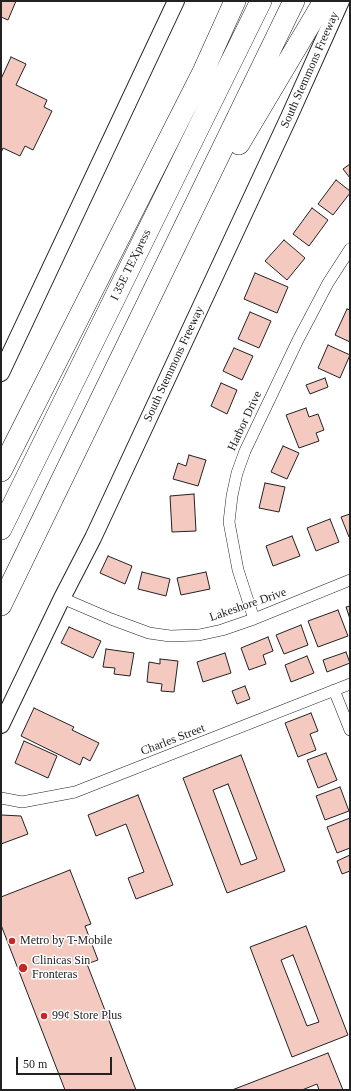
<!DOCTYPE html>
<html>
<head>
<meta charset="utf-8">
<style>
  body { margin:0 }
  #map { position:relative; width:351px; height:1091px; overflow:hidden; background:#fff; font-family:"Times New Roman",serif }
  canvas { display:block }
  .frame { position:absolute; inset:0; border:2px solid #222; pointer-events:none }
  .scale { position:absolute; left:16px; top:1057px; width:96px; height:18px; box-sizing:border-box; border:2px solid #222; border-top:0; padding-left:5px; font-size:12px; line-height:14px; white-space:nowrap; color:#222; -webkit-text-stroke:3px #fff; paint-order:stroke }
</style>
</head>
<body>
<div id="map">
<canvas width="351" height="1091"></canvas>
<div class="frame"></div>
<div class="scale">50 m</div>
</div>
<script>
const g = document.querySelector('canvas').getContext('2d');
g.lineJoin = 'round';
function fillPath(path, color) { g.fillStyle = color; g.fill(path, 'evenodd'); }
const poly = rows => new Path2D(rows.map(r => 'M' + r).join(''));
function stroke(path, color, width, dash) { g.strokeStyle = color; g.lineWidth = width; g.lineCap = dash ? 'butt' : 'round'; g.setLineDash(dash || []); g.stroke(path); }
function drawText(font, color, halo, rows, align = 'center') {
  g.font = font + ' "Times New Roman",serif'; g.lineWidth = 3; g.setLineDash([]); g.textBaseline = 'middle'; g.strokeStyle = halo; g.fillStyle = color; for (const [text, x, y, turn = 0] of rows) {
    g.save(); g.translate(x, y); g.rotate((+turn || 0) * Math.PI / 180); g.textAlign = isNaN(turn) ? turn : align; if (halo) g.strokeText(text, 0, 0); g.fillText(text, 0, 0); g.restore();
  }
}
const building = poly([
  [1,1,16,1,8,20,1,17,1,1],
  [11,57,26,64,16,85,47,100,44,107,52,111,33,150,25,146,20,156,3,148,1,153,1,79,11,57],
  [350,164,350,178,343,169,350,164],
  [336,180,350,191,350,193,333,215,318,204,336,180],
  [312,208,328,220,309,246,293,234,312,208],
  [284,240,305,258,287,280,265,261,284,240],
  [255,273,288,287,277,313,244,299,255,273],
  [347,309,350,310,350,342,335,335,347,309],
  [250,312,271,321,259,348,238,339,250,312],
  [328,345,350,355,340,378,318,368,328,345],
  [234,348,253,356,242,380,223,371,234,348],
  [325,378,328,387,310,394,306,385,325,378],
  [221,383,237,390,227,414,211,406,221,383],
  [306,408,309,417,318,414,324,430,316,433,319,441,299,448,286,415,306,408],
  [283,446,299,453,287,479,271,472,283,446],
  [189,455,206,460,198,486,173,479,178,463,186,466,189,455],
  [265,483,285,487,279,512,259,508,265,483],
  [194,494,196,531,172,532,170,496,194,494],
  [350,514,350,536,349,537,341,517,350,514],
  [330,519,339,542,316,551,307,528,330,519],
  [292,536,300,556,273,566,266,546,292,536],
  [108,556,132,566,125,584,100,573,108,556],
  [142,572,170,579,166,596,138,589,142,572],
  [206,572,210,589,181,595,177,578,206,572],
  [350,606,350,619,346,607,350,606],
  [338,610,348,636,318,647,308,621,338,610],
  [301,625,308,645,284,654,276,635,301,625],
  [69,627,101,641,93,658,61,643,69,627],
  [268,637,273,651,263,655,266,664,249,670,241,648,268,637],
  [106,649,134,653,130,676,114,674,115,668,103,667,106,649],
  [346,652,350,663,327,672,323,660,346,652],
  [225,653,231,673,203,682,197,662,225,653],
  [307,656,314,673,291,682,285,665,307,656],
  [160,659,178,661,174,692,161,691,162,684,147,682,149,662,160,664,160,659],
  [245,686,250,699,237,704,232,691,245,686],
  [34,708,74,727,72,730,99,743,90,761,83,757,80,765,21,736,34,708],
  [311,713,318,731,310,734,316,750,298,757,285,723,311,713],
  [24,741,57,756,48,778,15,763,24,741],
  [326,753,337,780,318,788,307,760,326,753],
  [241,755,285,871,227,893,183,778,241,755],
  [228,784,257,859,241,865,213,790,228,784],
  [340,787,349,811,325,820,316,796,340,787],
  [138,795,173,885,136,899,128,878,144,872,126,824,96,836,88,815,138,795],
  [1,815,21,816,28,834,1,844,1,815],
  [350,818,350,848,337,853,327,827,350,818],
  [350,855,350,871,342,874,337,861,350,855],
  [70,870,91,924,85,926,98,960,87,964,136,1090,65,1090,1,925,1,897,70,870],
  [306,926,348,1035,292,1057,250,947,306,926],
  [293,955,319,1022,307,1026,281,960,293,955],
  [328,1053,343,1090,319,1090,317,1084,302,1090,232,1090,328,1053]
]);
fillPath(building, '#f3c9c0');
stroke(building, '#222', 1);
const street = poly([
  [62,598,111,619,149,633,170,636,199,635,222,630,254,619,350,580],
  [254,619,238,570,229,522,232,496,237,473,245,451,298,340,328,283,350,249],
  [334,690,350,730],
  [1,798,22,802,75,792,350,684]
]);
const secondary = poly([
  [1,373,176,1],
  [1,725,62,598,93,538,289,117,341,1]
]);
const highway = poly([
  [239,144,324,1],
  [1,471,203,72,235,1],
  [1,529,261,1],
  [1,605,294,1]
]);
stroke(street, '#222', 12);
stroke(secondary, '#222', 18);
stroke(highway, '#222', 22);
stroke(street, '#fff', 11);
stroke(secondary, '#fff', 16);
stroke(highway, '#fff', 21);
for (const [x, y, r, color] of [
  [12,941,4,"#c62828"],
  [23,968,5,"#c62828"],
  [44,1016,4,"#c62828"]
]) { const dot = new Path2D(); dot.arc(x, y, r, 0, 2 * Math.PI); g.fillStyle = color; g.fill(dot); stroke(dot, '#fff', 1.5); }
drawText('12px', '#222', '#fff', [
  ["South Stemmons Freeway",310,70,-66],
  ["I 35E TEXpress",131,265,-64],
  ["South Stemmons Freeway",174,364,-65],
  ["Harbor Drive",245,421,-65],
  ["Lakeshore Drive",248,605,-19],
  ["Charles Street",173,740,-21]
]);
drawText('12px', '#222', '#fff', [
  ["Metro by T-Mobile",20,941],
  ["Clinicas Sin",32,961],
  ["Fronteras",32,975],
  ["99¢ Store Plus",52,1016]
], 'left');
</script>
</body>
</html>
